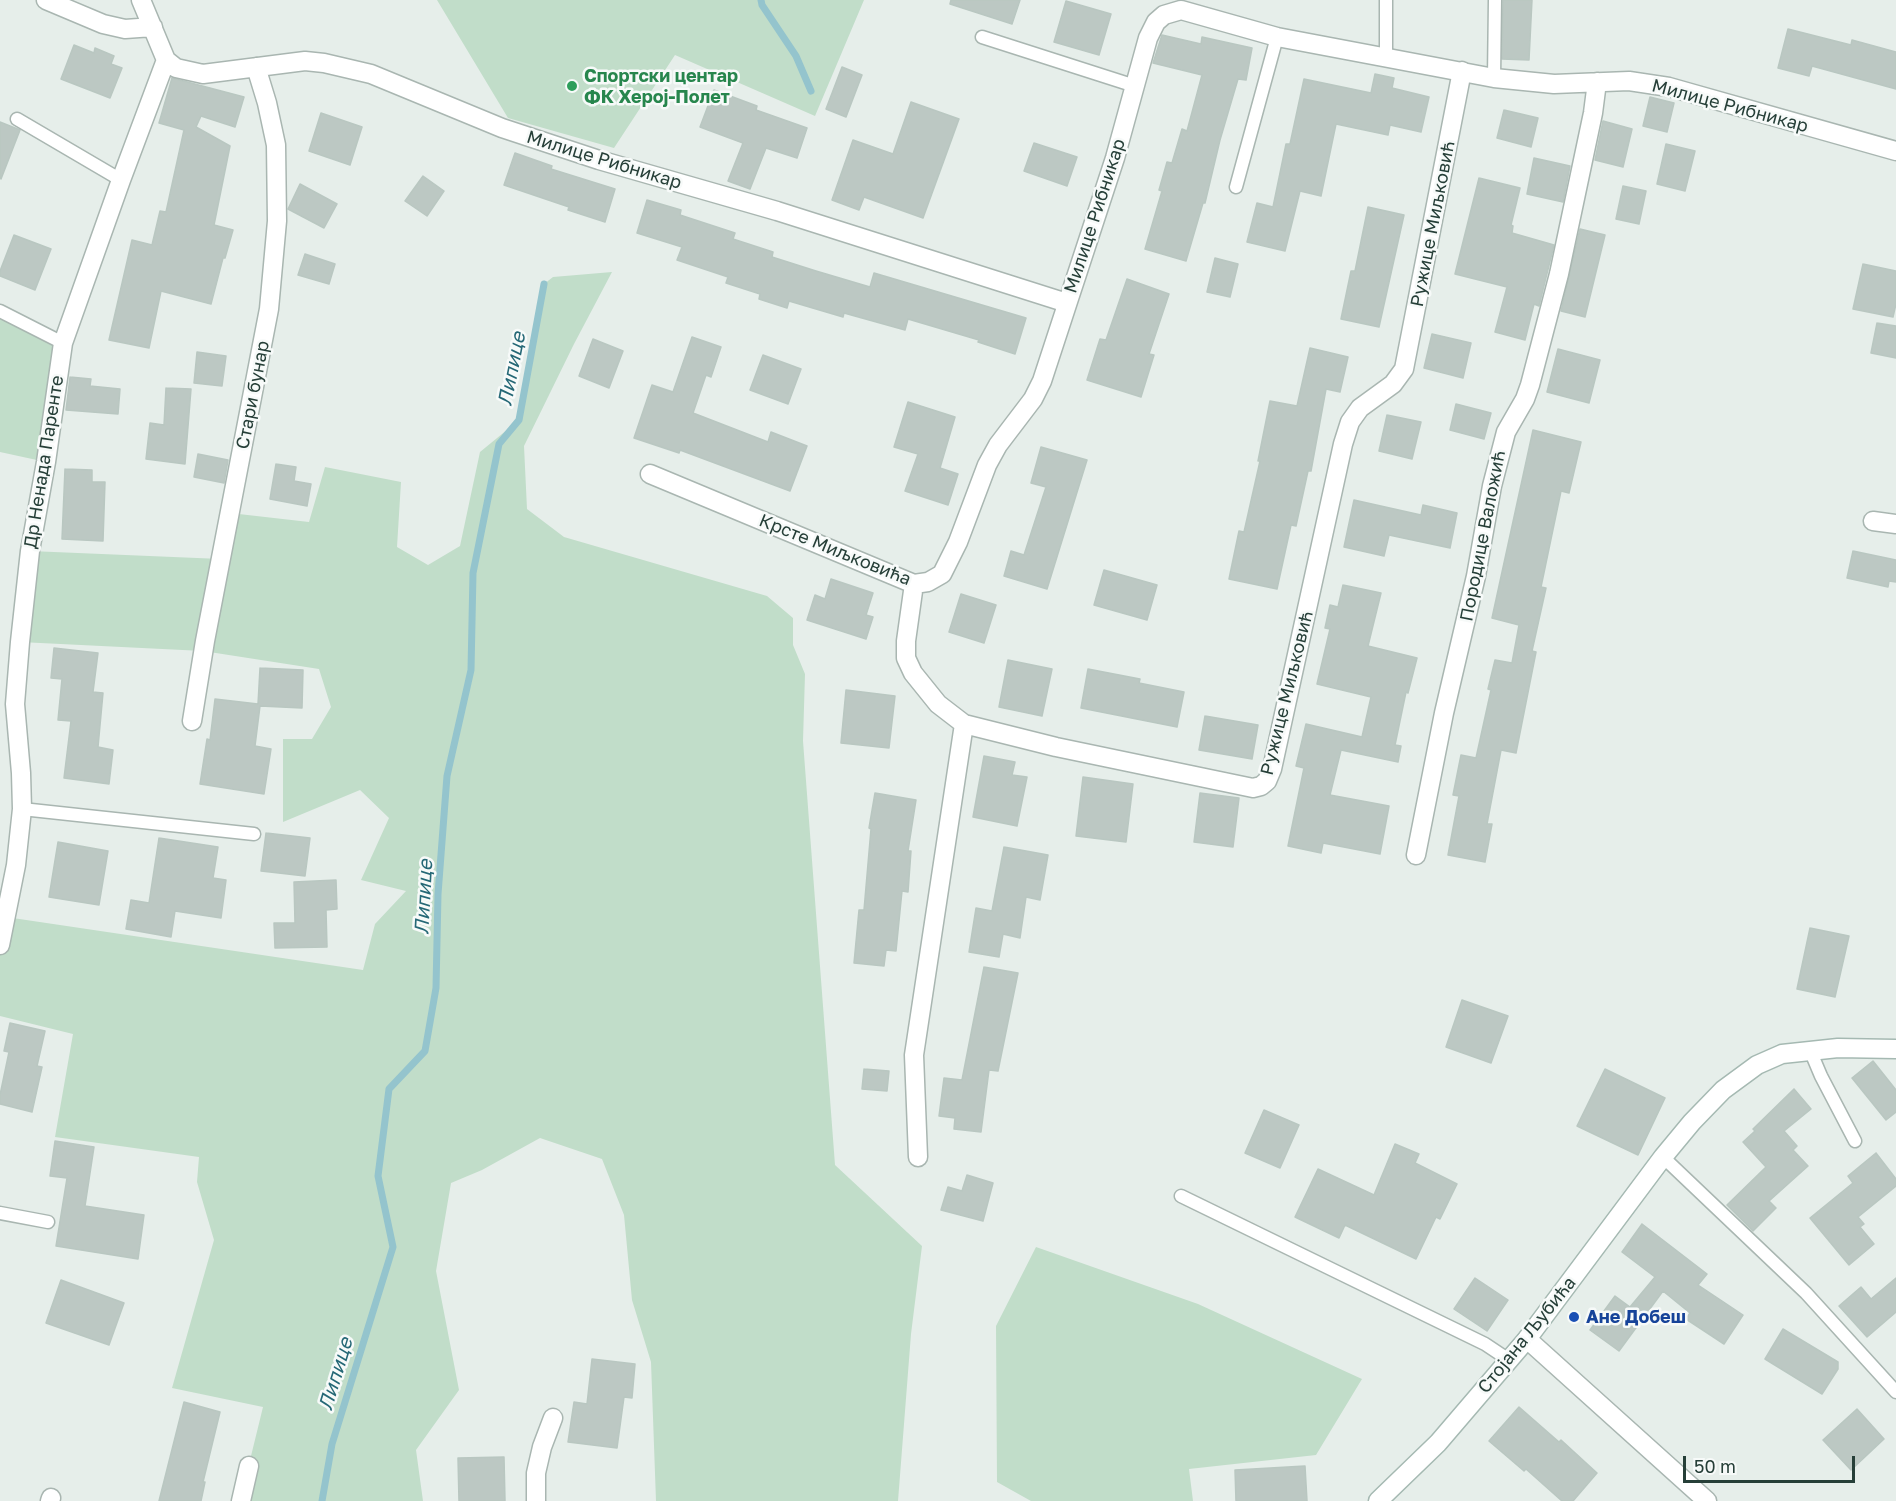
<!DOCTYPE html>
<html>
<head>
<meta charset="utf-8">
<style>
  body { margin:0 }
  #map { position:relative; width:1896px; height:1501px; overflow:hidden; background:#e6eeea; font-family:"Golos Text",sans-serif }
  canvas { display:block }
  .scale { position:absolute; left:1683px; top:1456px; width:172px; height:27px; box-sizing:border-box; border:3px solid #263f38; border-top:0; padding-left:8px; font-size:18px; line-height:21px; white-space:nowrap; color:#263f38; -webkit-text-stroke:4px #f7faf9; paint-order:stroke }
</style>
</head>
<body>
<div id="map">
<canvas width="1896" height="1501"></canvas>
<div class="scale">50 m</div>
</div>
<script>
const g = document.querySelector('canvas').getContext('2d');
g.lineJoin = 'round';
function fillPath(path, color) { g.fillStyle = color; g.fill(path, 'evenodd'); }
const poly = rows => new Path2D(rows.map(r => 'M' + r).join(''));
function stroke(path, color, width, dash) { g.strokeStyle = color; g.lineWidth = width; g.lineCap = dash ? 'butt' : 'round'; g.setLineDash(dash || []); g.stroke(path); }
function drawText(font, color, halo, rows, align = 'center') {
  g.font = font + ' "Golos Text",sans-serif'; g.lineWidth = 5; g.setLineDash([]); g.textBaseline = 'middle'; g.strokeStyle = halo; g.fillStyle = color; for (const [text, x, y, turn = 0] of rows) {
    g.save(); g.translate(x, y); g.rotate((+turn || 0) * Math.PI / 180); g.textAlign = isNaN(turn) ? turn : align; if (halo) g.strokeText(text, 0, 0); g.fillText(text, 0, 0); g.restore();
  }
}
fillPath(poly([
  [437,0,864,0,815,116,675,55,614,148,508,118],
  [612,272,574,344,524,446,527,509,564,537,767,596,793,618,793,645,805,674,803,741,835,1165,922,1246,911,1334,898,1501,656,1501,651,1362,632,1300,624,1215,602,1159,540,1138,482,1170,451,1183,436,1271,459,1390,416,1450,423,1501,240,1501,263,1407,172,1388,214,1240,197,1182,199,1157,55,1137,73,1034,0,1016,0,945,6,917,363,970,375,924,406,891,361,880,389,818,360,790,283,822,283,739,312,739,331,707,319,669,203,651,20,642,30,551,221,559,230,513,309,522,325,467,401,482,397,547,428,565,460,546,480,452,519,420,544,284,553,277],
  [0,318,63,343,46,462,0,452],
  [1036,1247,1198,1304,1362,1379,1316,1455,1189,1469,1193,1501,1031,1501,997,1482,996,1326]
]), '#c1ddc9');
stroke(poly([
  [761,0,762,5,796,56,811,91],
  [322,1501,332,1444,393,1247,378,1176,389,1089,425,1051,436,988,438,894,447,776,471,670,473,573,499,444,519,420,544,284]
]), '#94c4cd', 7);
const building = poly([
  [951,0,1020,0,1012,24,950,4,951,0],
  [1503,0,1532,0,1529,60,1502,59,1503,0],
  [1066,1,1111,14,1099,55,1054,42,1066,1],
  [1788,29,1851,45,1852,40,1896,52,1896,89,1812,66,1809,76,1778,68,1788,29],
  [1162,35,1201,44,1202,37,1252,48,1246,80,1238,79,1220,140,1205,203,1203,203,1186,261,1145,249,1162,191,1159,190,1167,162,1172,163,1182,129,1187,131,1202,75,1153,63,1162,35],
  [74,45,94,53,95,48,114,56,111,64,122,68,110,98,61,79,74,45],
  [842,67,862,75,846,117,826,109,842,67],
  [1375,74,1394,78,1392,88,1429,97,1421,132,1390,125,1388,135,1336,124,1321,196,1300,191,1285,251,1247,242,1257,203,1273,207,1286,144,1290,144,1304,79,1371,93,1375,74],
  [172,78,244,97,235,127,201,116,196,127,230,146,214,225,233,230,225,258,223,258,211,304,161,291,149,348,109,340,132,240,152,245,160,211,166,212,184,130,159,123,172,78],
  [714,90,757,106,756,110,807,128,797,158,766,148,750,189,728,181,743,143,700,127,714,90],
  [1650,97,1674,103,1667,132,1643,126,1650,97],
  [911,102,959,119,923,218,864,197,859,210,832,200,853,140,893,154,911,102],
  [1504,110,1538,118,1531,147,1497,138,1504,110],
  [321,113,362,127,350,165,309,151,321,113],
  [1603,121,1632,129,1623,167,1595,160,1603,121],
  [0,122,20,130,1,179,0,178,0,122],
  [1034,143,1077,157,1067,186,1024,171,1034,143],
  [1666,144,1695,151,1685,191,1657,184,1666,144],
  [515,153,552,166,551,169,615,189,605,222,568,210,569,207,504,185,515,153],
  [1534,158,1570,166,1563,202,1527,194,1534,158],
  [423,176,444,191,427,216,405,201,423,176],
  [1479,178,1520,188,1511,225,1513,226,1512,233,1554,245,1539,306,1534,304,1525,340,1495,332,1507,287,1455,274,1479,178],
  [300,184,337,204,324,228,288,209,300,184],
  [1623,186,1646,191,1639,224,1616,219,1623,186],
  [647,200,681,210,680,215,735,233,733,239,773,252,772,257,816,271,870,287,874,273,1026,318,1015,354,978,342,979,340,908,319,905,330,844,313,843,317,789,301,787,308,759,299,760,294,726,283,728,277,677,260,682,247,637,233,647,200],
  [1368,207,1404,215,1379,327,1341,319,1351,271,1355,271,1368,207],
  [1580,229,1605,235,1585,317,1561,311,1580,229],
  [14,235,51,249,35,290,0,276,0,271,14,235],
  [305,254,335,264,329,284,298,275,305,254],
  [1215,258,1238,264,1230,297,1207,292,1215,258],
  [1863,264,1896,271,1896,304,1893,317,1853,309,1863,264],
  [1127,279,1169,294,1149,354,1154,355,1141,397,1087,380,1100,339,1106,340,1127,279],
  [1877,323,1896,326,1896,358,1871,353,1877,323],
  [1432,334,1471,343,1463,378,1424,368,1432,334],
  [692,337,721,347,711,377,706,375,693,413,768,442,771,432,807,446,790,491,680,450,679,453,634,438,652,385,673,392,692,337],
  [593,339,623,351,609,388,579,376,593,339],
  [1310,348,1348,357,1340,392,1326,389,1311,471,1308,471,1296,526,1291,525,1277,589,1229,579,1239,531,1244,532,1260,461,1258,461,1270,401,1297,406,1310,348],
  [1558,349,1600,360,1589,403,1547,392,1558,349],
  [197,352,226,356,222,386,194,383,197,352],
  [763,355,801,369,788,404,750,390,763,355],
  [70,377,91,379,90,386,120,389,118,414,66,410,70,377],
  [166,388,191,389,185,464,146,459,150,423,164,425,166,388],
  [908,402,955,417,940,468,958,474,948,505,905,491,918,454,894,447,908,402],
  [1456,404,1491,413,1484,439,1450,430,1456,404],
  [1387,415,1421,422,1412,459,1379,451,1387,415],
  [1533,430,1581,442,1569,493,1561,491,1541,587,1546,588,1532,651,1536,652,1516,753,1501,750,1487,824,1492,824,1485,862,1448,855,1459,796,1453,795,1461,755,1476,758,1491,690,1488,689,1495,660,1512,663,1519,625,1492,618,1533,430],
  [1041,447,1087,460,1047,589,1004,576,1011,551,1024,555,1046,487,1031,483,1041,447],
  [198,454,228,460,224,483,194,477,198,454],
  [276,464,296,467,294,481,311,484,307,506,270,499,276,464],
  [65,469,92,470,92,482,105,482,103,541,62,539,65,469],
  [1354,500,1421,515,1423,505,1457,513,1450,548,1389,535,1384,556,1344,547,1354,500],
  [1853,551,1896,560,1896,582,1889,581,1888,587,1847,578,1853,551],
  [1104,570,1157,585,1147,620,1094,605,1104,570],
  [831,579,873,593,866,615,873,617,866,639,807,620,815,595,825,599,831,579],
  [1343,585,1381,593,1368,646,1417,658,1408,693,1406,692,1395,745,1401,746,1398,762,1341,750,1330,795,1389,806,1380,854,1323,843,1321,853,1288,846,1304,768,1296,766,1306,724,1362,737,1371,697,1317,684,1330,629,1325,628,1330,605,1338,607,1343,585],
  [961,594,996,605,984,643,949,632,961,594],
  [54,648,98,653,93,692,103,693,98,747,113,750,109,784,64,778,71,721,58,720,62,679,51,678,54,648],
  [1008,660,1052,669,1042,716,999,707,1008,660],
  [260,668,303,670,302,708,260,706,255,746,271,749,264,794,200,784,207,739,210,740,215,699,258,704,260,668],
  [1088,669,1140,679,1139,683,1184,692,1177,727,1081,708,1088,669],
  [846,690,895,696,889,748,841,743,846,690],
  [1205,716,1258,725,1252,759,1199,750,1205,716],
  [984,756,1015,762,1012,775,1027,777,1017,826,973,817,984,756],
  [1083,777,1133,784,1126,842,1076,836,1083,777],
  [875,793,916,800,908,851,911,851,908,892,902,891,896,951,886,950,884,966,854,963,859,910,864,910,871,829,869,828,875,793],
  [1200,793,1239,798,1233,847,1194,842,1200,793],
  [266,833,310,838,305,876,261,871,266,833],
  [159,838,218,847,213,878,226,880,221,918,175,911,171,937,126,929,131,900,149,903,159,838],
  [58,842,108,851,99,905,49,897,58,842],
  [1004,847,1048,855,1040,900,1026,897,1020,938,1003,934,999,957,969,952,976,908,992,911,1004,847],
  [336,880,337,909,326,910,327,947,275,948,274,923,295,923,294,882,336,880],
  [1810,928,1849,936,1835,997,1797,989,1810,928],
  [984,967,1018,973,998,1071,989,1070,981,1132,954,1129,955,1118,939,1116,944,1078,962,1080,984,967],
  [1462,1000,1508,1016,1491,1063,1446,1047,1462,1000],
  [10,1023,45,1031,37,1066,42,1067,32,1112,0,1104,0,1095,9,1052,4,1051,10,1023],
  [1873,1061,1896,1090,1896,1112,1886,1120,1852,1078,1873,1061],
  [864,1069,889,1071,887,1091,862,1089,864,1069],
  [1605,1069,1665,1098,1638,1155,1577,1126,1605,1069],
  [1794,1089,1811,1109,1784,1131,1797,1146,1793,1150,1808,1166,1769,1201,1776,1208,1753,1231,1727,1205,1766,1167,1743,1142,1755,1131,1753,1129,1794,1089],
  [1264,1110,1299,1125,1280,1168,1245,1153,1264,1110],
  [55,1141,94,1147,85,1206,144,1215,138,1259,56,1246,67,1178,50,1176,55,1141],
  [1395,1144,1419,1154,1415,1163,1457,1184,1440,1219,1436,1217,1416,1259,1345,1225,1339,1238,1295,1217,1318,1169,1374,1195,1395,1144],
  [1876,1153,1896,1179,1896,1186,1858,1217,1864,1224,1860,1227,1874,1244,1849,1265,1810,1218,1853,1183,1848,1176,1876,1153],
  [967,1175,993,1183,983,1221,941,1210,948,1187,962,1191,967,1175],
  [1642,1224,1707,1274,1698,1285,1743,1315,1724,1344,1686,1319,1690,1313,1663,1291,1619,1351,1590,1330,1615,1296,1630,1307,1655,1277,1622,1252,1642,1224],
  [1475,1278,1508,1300,1487,1331,1454,1309,1475,1278],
  [1896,1278,1896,1312,1867,1337,1839,1306,1861,1287,1871,1299,1896,1278],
  [61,1280,124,1303,109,1345,46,1323,61,1280],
  [1783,1329,1838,1362,1838,1369,1822,1394,1765,1359,1783,1329],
  [592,1359,635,1364,632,1398,624,1397,617,1448,568,1442,574,1402,587,1404,592,1359],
  [184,1402,220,1412,203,1482,205,1482,201,1501,159,1501,184,1402],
  [1519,1407,1559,1442,1561,1440,1597,1473,1573,1501,1562,1501,1526,1469,1524,1471,1489,1441,1519,1407],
  [1857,1409,1884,1439,1851,1470,1823,1440,1857,1409],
  [504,1457,505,1501,459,1501,458,1458,504,1457],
  [1305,1466,1307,1501,1236,1501,1235,1470,1305,1466]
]);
fillPath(building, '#bcc8c3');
stroke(building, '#b9c7c1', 1.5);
const lane = poly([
  [982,37,1135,86],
  [1386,57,1386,0],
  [1494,78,1495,0],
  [17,119,121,180],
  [1236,187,1277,37],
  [0,311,63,343],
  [22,809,254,834],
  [1810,1050,1821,1076,1855,1141],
  [1663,1157,1806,1293,1896,1392],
  [1181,1196,1485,1344,1509,1360],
  [0,1213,48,1222]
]);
const street = poly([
  [46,0,103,24,125,29,153,27],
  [166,60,176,68,203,74,305,61,324,63,371,74,502,128,599,160,777,211,1067,303],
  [650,474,914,584,928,582,942,574,958,542,987,465,998,445,1033,399,1042,381,1115,158,1148,38,1156,22,1164,15,1181,10,1277,37,1494,78,1554,84,1629,81,1669,87,1896,151],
  [1873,521,1896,524],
  [914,584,906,641,906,658,913,673,938,704,964,724,1056,747,1253,788,1261,786,1267,781,1272,769,1343,444,1350,422,1360,408,1393,384,1404,369,1462,71],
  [192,721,205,641,269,309,277,221,276,145,267,103,256,67],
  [1416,855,1444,713,1476,576,1492,486,1506,432,1525,399,1530,385,1559,274,1593,113,1597,82],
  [0,945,16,865,22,809,21,773,15,704,20,642,30,551,46,462,63,343,121,180,166,60,141,0],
  [918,1157,914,1055,964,724],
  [1527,1339,1707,1501],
  [50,1501,51,1498],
  [241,1501,249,1466],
  [536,1501,536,1473,542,1447,553,1418]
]);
const secondary = poly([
  [1378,1501,1438,1443,1527,1339,1663,1157,1692,1122,1723,1090,1757,1065,1782,1054,1838,1048,1896,1049]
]);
stroke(lane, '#a9b6b1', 15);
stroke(street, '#a9b6b1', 21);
stroke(secondary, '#a5b9b2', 21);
stroke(lane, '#fff', 12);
stroke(street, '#fff', 18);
stroke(secondary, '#fff', 18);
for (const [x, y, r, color] of [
  [572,86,6,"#2e9e5b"],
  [1574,1317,6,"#1a4fb4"]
]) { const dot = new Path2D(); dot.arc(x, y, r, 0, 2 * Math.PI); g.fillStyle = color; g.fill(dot); stroke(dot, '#f7faf9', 2); }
drawText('bold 18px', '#27864d', '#f7faf9', [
  ["Спортски центар",584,76],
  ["ФК Херој-Полет",584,97]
], 'left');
drawText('18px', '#263f38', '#f7faf9', [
  ["Милице Рибникар",1730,106,15],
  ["Милице Рибникар",604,160,17],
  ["Милице Рибникар",1095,216,-72],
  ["Ружице Миљковић",1433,224,-79],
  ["Стари бунар",253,395,-79],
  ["Др Ненада Паренте",44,462,-81],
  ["Породице Валожић",1483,536,-79],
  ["Крсте Миљковића",835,550,22],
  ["Ружице Миљковић",1287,693,-76],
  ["Стојана Љубића",1527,1335,-51]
]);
drawText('bold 18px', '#164399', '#f7faf9', [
  ["Ане Добеш",1586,1317]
], 'left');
drawText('italic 20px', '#256876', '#f7faf9', [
  ["Липице",512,369,-79],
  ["Липице",424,897,-87],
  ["Липице",336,1374,-73]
]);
</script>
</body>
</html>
